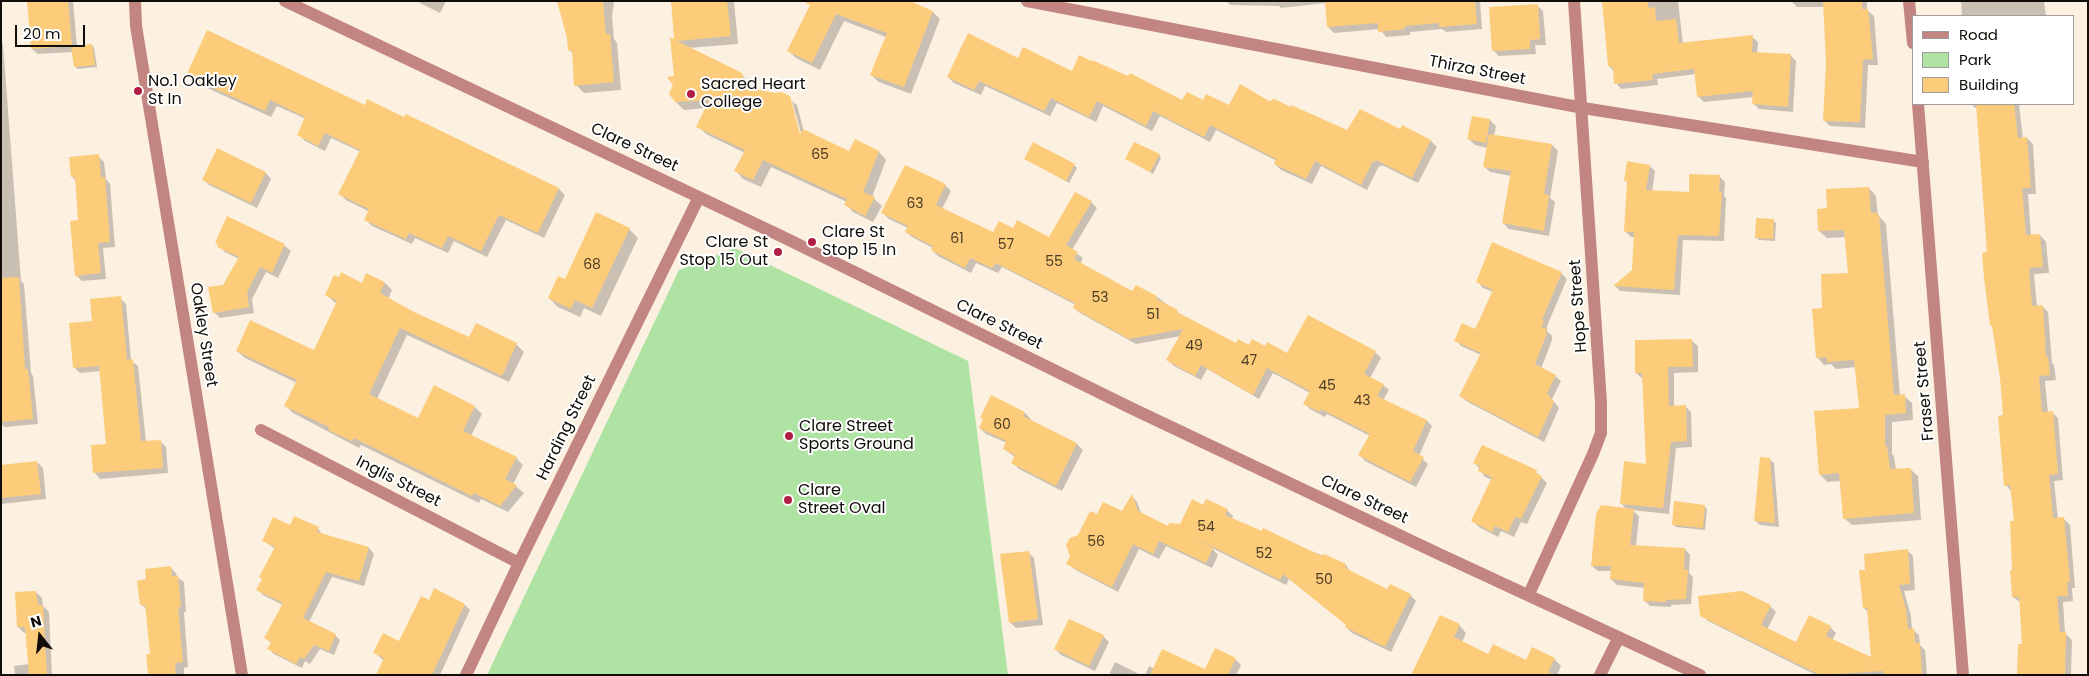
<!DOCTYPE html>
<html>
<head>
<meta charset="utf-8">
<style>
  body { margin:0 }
  #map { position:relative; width:2089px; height:676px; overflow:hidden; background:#fcf1e0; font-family:Poppins,sans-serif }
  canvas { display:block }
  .frame { position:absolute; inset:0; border:2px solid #100c07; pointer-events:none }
  .legend { position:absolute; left:1912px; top:15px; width:162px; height:90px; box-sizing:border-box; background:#fff; border:1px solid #9f9e9c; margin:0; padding:6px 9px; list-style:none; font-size:15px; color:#100c07 }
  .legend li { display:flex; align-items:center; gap:10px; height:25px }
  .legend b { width:25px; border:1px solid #9f9e9c }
  .north { position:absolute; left:15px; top:611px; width:50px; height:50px; -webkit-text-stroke:4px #fff; paint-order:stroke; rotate:344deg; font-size:14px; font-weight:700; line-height:20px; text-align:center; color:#100c07 }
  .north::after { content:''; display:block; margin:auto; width:18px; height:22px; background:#100c07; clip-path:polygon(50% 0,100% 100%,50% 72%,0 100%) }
  .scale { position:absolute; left:15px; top:25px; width:70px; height:22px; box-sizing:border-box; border:2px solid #100c07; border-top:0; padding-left:6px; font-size:15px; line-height:18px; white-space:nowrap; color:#100c07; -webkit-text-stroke:4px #fff; paint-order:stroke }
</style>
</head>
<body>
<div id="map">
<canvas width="2089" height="676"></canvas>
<div class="frame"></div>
<ul class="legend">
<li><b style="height:6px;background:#c38581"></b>Road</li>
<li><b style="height:14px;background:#afe3a3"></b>Park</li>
<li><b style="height:14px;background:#fccc7a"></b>Building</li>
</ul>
<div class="north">N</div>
<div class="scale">20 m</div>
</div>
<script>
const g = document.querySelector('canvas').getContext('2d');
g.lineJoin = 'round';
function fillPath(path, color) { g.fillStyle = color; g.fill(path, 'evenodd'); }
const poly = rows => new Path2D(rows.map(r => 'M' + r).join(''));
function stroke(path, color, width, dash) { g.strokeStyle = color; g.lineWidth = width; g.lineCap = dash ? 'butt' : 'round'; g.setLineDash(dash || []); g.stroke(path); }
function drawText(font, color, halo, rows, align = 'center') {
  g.font = font + ' Poppins,sans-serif'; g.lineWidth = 4; g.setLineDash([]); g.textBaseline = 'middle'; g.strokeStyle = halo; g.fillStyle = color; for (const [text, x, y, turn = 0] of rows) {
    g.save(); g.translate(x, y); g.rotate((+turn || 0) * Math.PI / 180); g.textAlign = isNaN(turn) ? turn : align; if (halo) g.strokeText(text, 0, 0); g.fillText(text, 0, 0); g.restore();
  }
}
fillPath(poly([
  [735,248,968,361,1008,675,487,675,679,270]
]), '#afe3a3');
fillPath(poly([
  [28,1,73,1,77,47,92,45,94,48,97,67,78,69,75,67,73,52,38,54,32,49],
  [416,1,446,1,440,13],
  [558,1,612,1,614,3,612,16,614,39,617,43,621,90,584,93,576,85,573,54,570,50,568,38],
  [672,1,734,1,738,44,688,48,741,74,749,82,751,89,789,97,791,100,789,100,801,141,803,140,792,101,797,105,804,132,849,153,879,152,886,160,872,197,882,206,873,222,853,212,846,204,847,202,771,167,761,187,743,179,736,171,745,153,706,134,698,126,707,108,684,110,676,102,675,41],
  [813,1,933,12,940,19,911,94,879,82,871,75,886,37,844,21,820,70,796,58,789,51],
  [1226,1,1480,1,1482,29,1446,32,1442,29,1410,32,1410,35,1386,37,1380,29,1334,33,1328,27,1326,3,1281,8,1279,6,1230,5],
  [1603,1,1678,1,1683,44,1752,37,1758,42,1757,54,1791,56,1796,61,1793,112,1759,109,1754,104,1754,97,1704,102,1698,96,1696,74,1657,79,1658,85,1621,89,1616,83,1614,71,1609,66],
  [1791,1,1867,1,1867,10,1874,16,1878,65,1868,65,1865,128,1830,126,1824,120,1827,63,1825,7,1797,7],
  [1961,1,2044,1,2046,16,1962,16],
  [1537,5,1543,11,1546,45,1535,45,1536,54,1499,56,1493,50],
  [1,42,3,44,21,281,24,284,31,373,33,376,38,424,5,427,1,424],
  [1018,59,1183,102,1203,101,1229,107,1269,102,1348,132,1401,130,1403,127,1431,141,1437,147,1418,183,1382,165,1381,167,1379,166,1367,190,1321,166,1312,184,1281,170,1275,164,1277,161,1216,130,1210,142,1160,116,1152,131,1103,106,1096,122,1057,103,1050,116,985,86,981,95,954,83,948,77],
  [188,76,365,106,405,119,406,116,559,189,565,195,544,238,506,220,487,257,454,241,448,253,415,238,412,244,372,226,366,220,370,212,346,200,340,194,361,152,331,138,325,151,305,141,299,135,306,119,277,106,271,117,194,82],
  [1971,104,2019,104,2023,139,2027,138,2033,144,2036,194,2028,194,2031,236,2040,235,2046,242,2049,273,2034,274,2037,307,2042,306,2048,312,2052,363,2054,365,2056,380,2045,381,2048,413,2052,412,2058,418,2063,480,2054,481,2058,519,2064,519,2070,525,2075,588,2072,588,2073,601,2063,602,2065,633,2072,640,2071,675,2025,675,2021,603,2013,597,2015,522,2012,492,2006,485,2005,416,2002,378,1994,328,1991,325,1988,254,1978,110],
  [1490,120,1496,126,1494,136,1552,145,1558,151,1550,198,1555,202,1549,236,1509,229,1503,223,1511,176,1490,172,1484,166,1488,148,1475,145,1469,139],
  [1159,155,1161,158,1153,174,1127,159],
  [98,156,104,162,106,179,110,184,115,247,103,248,106,279,82,281,76,275,80,221,76,181,72,177],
  [1026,159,1074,165,1077,168,1069,183],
  [1650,166,1655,171,1652,192,1690,194,1719,176,1725,182,1724,196,1726,198,1724,241,1683,240,1680,295,1620,291,1615,286,1633,271,1635,237,1631,237,1625,231,1628,183,1625,180],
  [266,173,271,179,257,208,209,185,203,179],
  [945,185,951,191,942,209,993,234,1014,229,1049,238,1091,202,1097,208,1072,250,1083,258,1080,264,1133,293,1157,297,1181,315,1237,345,1266,347,1288,355,1308,317,1375,352,1381,358,1370,378,1383,385,1389,390,1383,400,1427,421,1432,426,1419,456,1428,464,1416,487,1365,461,1360,455,1370,436,1327,414,1325,417,1310,409,1305,404,1310,393,1273,373,1259,399,1207,369,1201,380,1174,366,1168,360,1181,336,1136,344,1080,313,1074,308,1076,305,1002,267,998,273,976,263,971,273,938,256,932,250,933,248,912,237,906,232,908,228,889,219,883,213],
  [1869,188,1876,196,1878,215,1886,224,1900,396,1904,396,1912,403,1913,420,1892,422,1892,454,1894,456,1896,470,1910,469,1918,476,1921,520,1852,525,1844,518,1841,481,1827,482,1820,474,1860,409,1856,367,1836,369,1831,364,1824,365,1817,357,1824,309,1849,274,1846,237,1827,238,1819,231,1828,210],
  [228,218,285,246,291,251,278,278,266,272,252,299,254,313,220,318,214,312,224,286,239,259,225,252,216,243],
  [1773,221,1776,223,1775,241,1759,240,1756,237],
  [629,229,638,238,601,316,584,308,580,317,558,307,549,298,565,281],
  [1561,273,1567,279,1547,326,1547,331,1552,336,1552,340,1541,369,1555,376,1561,381,1552,399,1559,408,1544,442,1466,401,1460,396,1481,355,1461,346,1456,340,1475,331,1494,292,1483,288,1478,282],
  [367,275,385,283,392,290,388,299,413,313,470,339,477,324,516,344,524,352,509,382,407,335,377,399,418,420,475,407,482,414,471,436,516,458,523,465,513,484,524,493,508,512,481,499,479,503,361,445,359,448,293,413,286,406,297,383,245,358,237,351,315,352,337,304,326,295,363,285],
  [120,298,126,304,131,361,138,366,146,442,160,441,166,447,168,473,100,479,95,473,108,445,101,371,80,373,74,367,93,322],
  [1692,341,1698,346,1698,372,1674,373,1674,407,1685,406,1691,412,1692,447,1676,448,1669,514,1632,510,1639,516,1636,546,1685,549,1690,555,1689,573,1693,577,1691,604,1671,605,1671,607,1650,606,1644,600,1645,588,1617,585,1611,579,1612,571,1598,571,1592,566,1627,510,1621,503,1647,465,1643,379,1636,373],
  [992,397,1025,413,1031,419,1030,421,1077,444,1083,450,1062,491,1019,469,1013,463,1015,457,1004,449,1007,443,986,434,980,428,984,420,981,418],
  [1769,459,1774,463,1779,527,1760,525,1755,520],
  [37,462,43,468,46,499,1,504,1,466],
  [1475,463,1536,472,1547,483,1527,524,1521,522,1514,537,1501,531,1498,537,1479,527,1473,521,1492,480,1485,477],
  [1132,496,1137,502,1142,515,1168,527,1181,526,1204,506,1227,510,1233,516,1232,519,1346,565,1351,573,1388,591,1410,595,1416,601,1391,652,1352,633,1346,627,1347,625,1289,579,1286,585,1212,548,1218,555,1212,568,1166,546,1159,559,1139,549,1118,592,1074,569,1068,563,1079,536,1097,516,1123,512],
  [1704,506,1707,509,1705,530,1676,527,1673,524],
  [295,518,318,529,323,535,369,548,374,554,364,586,332,577,309,622,335,635,340,640,334,655,320,649,310,664,305,661,302,668,274,654,269,649,271,643,266,638,283,605,263,595,258,590,275,549,263,540,291,526],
  [1907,550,1913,556,1915,590,1904,591,1911,616,1912,629,1919,635,1920,645,1925,650,1927,675,1816,675,1708,621,1702,615,1742,592,1770,606,1776,612,1767,630,1796,644,1830,627,1836,633,1832,640,1873,660,1869,613,1864,608,1866,571],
  [1028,552,1034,558,1043,625,1016,628,1010,622],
  [170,567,176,573,177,577,184,582,186,612,184,612,188,667,184,668,184,675,149,675,151,655,147,610,142,605,147,580],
  [36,592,42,598,43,606,49,612,52,675,15,675,14,666,30,664,27,632,24,633,18,627],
  [429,601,465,605,470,610,440,675,377,675,384,661,375,653,400,643],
  [1459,625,1466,633,1462,642,1489,656,1527,662,1554,659,1561,666,1557,675,1412,675],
  [1103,636,1109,642,1095,671,1061,655,1055,649],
  [1235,659,1241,665,1236,675,1145,675,1149,666,1154,669,1205,671],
  [1115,662,1141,675,1109,675]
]), '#0003');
fillPath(poly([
  [27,1,68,1,72,46,31,49],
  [557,1,603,1,606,34,610,34,614,82,574,86,572,50,568,51,567,38],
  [671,1,727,1,731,36,677,41,742,73,744,82,742,86,775,93,780,92,790,96,800,134,803,129,849,151,855,139,879,151,863,192,875,197,865,216,844,205,847,199,763,160,753,180,734,171,745,150,696,127,709,100,675,102,669,94,673,85,667,77,674,76,670,37,674,39],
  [806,1,910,1,933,11,904,87,870,75,887,33,836,14,812,63,787,51,810,5,806,3],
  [1325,1,1475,1,1477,24,1439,27,1439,23,1405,26,1405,29,1378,32,1378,23,1327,27],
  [1602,1,1648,1,1648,8,1655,7,1656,21,1676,19,1679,43,1753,35,1752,52,1791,54,1788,107,1752,104,1753,91,1697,97,1694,69,1652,74,1653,80,1614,84,1613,67,1608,66],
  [1823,1,1862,1,1862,9,1868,9,1873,59,1863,60,1860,122,1823,121,1826,63],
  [1538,4,1540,39,1530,40,1530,49,1492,51,1489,7],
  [207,30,365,105,367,99,404,117,406,114,559,188,538,233,499,215,481,251,448,236,442,248,409,233,406,239,364,220,369,209,338,194,360,150,325,133,318,146,297,135,305,117,270,100,265,111,186,76],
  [968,33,1018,58,1023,47,1072,71,1079,55,1091,61,1092,60,1128,76,1130,73,1182,100,1187,92,1203,100,1206,94,1229,105,1240,84,1269,101,1274,99,1291,107,1291,105,1347,130,1360,109,1400,129,1402,125,1431,140,1412,178,1376,160,1375,162,1373,161,1361,185,1315,161,1306,179,1274,164,1276,159,1210,125,1204,137,1153,111,1146,126,1097,101,1089,117,1051,98,1044,111,979,81,974,90,947,77],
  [92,44,95,65,74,67,71,46],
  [1976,104,2014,104,2018,138,2027,137,2031,188,2022,188,2026,235,2040,234,2043,267,2029,268,2032,306,2043,305,2046,357,2048,357,2050,375,2039,376,2042,412,2053,411,2058,474,2049,475,2053,518,2064,517,2070,582,2067,582,2068,596,2057,596,2060,632,2066,632,2065,675,2017,675,2018,644,2022,644,2019,597,2012,597,2010,570,2012,570,2010,521,2014,521,2010,485,2004,486,1998,416,2003,415,2000,378,1992,326,1990,326,1984,278,1982,253,1987,252],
  [1472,116,1490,119,1486,143,1467,139],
  [1489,134,1552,144,1544,194,1549,195,1544,231,1502,223,1511,171,1483,167],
  [1033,142,1075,164,1066,181,1024,159],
  [1134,142,1160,154,1150,172,1125,159],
  [217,148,266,172,251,203,202,180],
  [99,154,101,177,105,177,110,242,98,243,101,273,75,276,70,221,78,220,75,177,71,177,69,157],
  [1627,161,1650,165,1646,190,1689,192,1689,174,1720,175,1719,192,1722,192,1719,236,1678,235,1674,290,1613,286,1632,270,1634,232,1624,232,1627,181,1624,181],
  [905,165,946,184,936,205,993,232,999,221,1013,228,1017,220,1049,237,1075,192,1092,201,1066,245,1078,252,1074,259,1132,291,1136,285,1157,296,1156,299,1178,310,1177,312,1236,343,1238,339,1249,345,1252,339,1265,346,1267,342,1287,353,1308,315,1376,351,1364,374,1384,384,1377,396,1427,420,1413,451,1424,457,1410,482,1358,455,1370,434,1321,409,1320,412,1303,404,1310,391,1267,368,1253,395,1201,365,1195,376,1166,360,1183,329,1129,339,1073,308,1075,303,996,263,992,268,970,258,965,268,931,250,933,246,905,232,908,226,881,213],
  [1869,187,1871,213,1877,212,1877,216,1879,215,1894,395,1905,394,1906,413,1885,415,1885,445,1887,447,1890,469,1911,468,1914,513,1843,519,1839,473,1819,475,1814,411,1859,408,1854,360,1827,362,1827,357,1816,358,1812,309,1822,308,1821,274,1848,273,1844,230,1818,231,1817,209,1827,208,1826,189],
  [596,212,630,228,592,308,575,300,571,309,548,298,558,276,565,279],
  [227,216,285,244,272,273,260,267,247,292,249,307,213,313,208,287,223,285,239,257,217,247,218,245,215,243],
  [1756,218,1774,219,1773,239,1755,238],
  [1492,242,1562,272,1542,320,1544,321,1541,327,1547,329,1546,332,1547,333,1535,364,1556,375,1547,393,1554,402,1538,437,1459,396,1481,353,1454,341,1462,323,1475,329,1493,290,1476,282],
  [341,272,362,283,366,273,385,282,380,293,414,312,469,337,476,323,517,343,502,376,400,328,369,394,418,418,434,385,475,406,463,431,517,457,505,479,517,485,500,506,474,493,472,496,354,438,352,441,328,430,329,427,284,406,297,380,236,351,250,320,314,350,337,301,325,295,334,275,339,277],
  [19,277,25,369,28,369,33,419,1,422,1,278],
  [121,296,127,360,133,359,141,441,161,440,163,468,93,473,91,445,106,444,99,366,73,368,69,323,92,321,90,299],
  [1692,339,1693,367,1668,367,1669,406,1686,405,1687,441,1671,442,1663,508,1620,504,1624,461,1646,464,1642,373,1635,373,1635,340],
  [991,395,1025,412,1023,416,1077,443,1056,486,1011,463,1015,455,1003,449,1006,441,979,428,983,419,980,418],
  [1482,445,1537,470,1536,473,1542,476,1521,519,1515,517,1508,532,1495,526,1492,532,1471,521,1492,477,1478,471,1480,466,1473,463],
  [1760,457,1770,458,1775,523,1754,521],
  [37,461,41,494,1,498,1,465],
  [1132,494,1138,511,1168,526,1169,523,1180,524,1192,499,1203,505,1206,499,1228,509,1225,515,1262,531,1263,528,1311,551,1322,556,1324,554,1346,564,1345,568,1387,589,1390,584,1411,594,1385,647,1345,627,1346,625,1283,574,1280,580,1193,537,1213,548,1206,563,1159,541,1153,554,1133,544,1112,587,1066,564,1070,556,1066,545,1070,538,1078,535,1090,511,1097,514,1103,502,1122,511],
  [1674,501,1705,505,1703,528,1672,525],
  [1601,505,1634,509,1630,545,1685,548,1684,569,1688,570,1686,599,1666,600,1666,602,1643,601,1644,583,1610,579,1611,566,1591,566,1596,514],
  [294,516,319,527,317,532,369,547,359,581,326,572,303,618,336,634,329,651,314,645,304,659,300,657,296,664,267,649,271,642,264,638,283,603,256,590,262,579,259,577,275,547,262,541,273,517,290,525],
  [1908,549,1910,584,1899,585,1906,609,1908,629,1914,628,1915,643,1920,643,1922,675,1884,675,1883,671,1820,675,1700,616,1698,596,1742,591,1771,605,1761,625,1796,642,1809,615,1831,626,1826,636,1871,657,1867,608,1863,608,1859,570,1865,570,1864,554],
  [1029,551,1038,619,1009,623,1000,554],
  [171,566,172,576,178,576,181,607,178,607,183,662,175,663,176,675,148,675,146,654,150,654,145,605,140,605,137,581,146,579,145,569],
  [434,588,465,604,432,675,376,675,384,658,373,653,383,633,399,641,421,596,429,600],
  [36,591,38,605,43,605,47,675,29,675,25,627,17,627,15,592],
  [1440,615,1460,624,1454,637,1488,654,1493,644,1526,660,1532,647,1555,658,1548,672,1555,675,1411,675],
  [1069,619,1104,635,1089,666,1054,649],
  [1215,648,1236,658,1228,675,1150,675,1162,649,1205,669]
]), '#fccc7a');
stroke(poly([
  [135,1,136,26,242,675],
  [285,1,783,237,1133,409,1439,554,1700,675],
  [1027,1,1583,108,1923,162],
  [1909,1,1913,43],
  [1918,104,1963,675],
  [261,430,519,563],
  [1529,594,1593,454,1601,433,1601,403,1574,1],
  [466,675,519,563,699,197],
  [1600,675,1619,637]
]), '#c38581', 12);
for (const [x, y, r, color] of [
  [138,91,5,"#b01e44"],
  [691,94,5,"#b01e44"],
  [812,242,5,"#b01e44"],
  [778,252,5,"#b01e44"],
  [789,436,5,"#b01e44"],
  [788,500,5,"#b01e44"]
]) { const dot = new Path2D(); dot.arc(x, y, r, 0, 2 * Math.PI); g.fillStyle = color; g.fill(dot); stroke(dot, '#fff', 2); }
drawText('14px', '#4b3c24', null, [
  ["65",820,155],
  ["63",915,204],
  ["61",957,239],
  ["57",1006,245],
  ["55",1054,262],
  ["68",592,265],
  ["53",1100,298],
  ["51",1153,315],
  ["49",1194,346],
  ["47",1249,361],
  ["45",1327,386],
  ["43",1362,401],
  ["60",1002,425],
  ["54",1206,527],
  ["56",1096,542],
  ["52",1264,554],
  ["50",1324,580]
]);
drawText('16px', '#100c07', '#fff', [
  ["Thirza Street",1477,71,11],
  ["Clare Street",634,148,25],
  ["Hope Street",1579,306,-94],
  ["Clare Street",999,325,26],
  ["Oakley Street",203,335,81],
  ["Fraser Street",1925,391,-95],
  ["Harding Street",567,428,-64],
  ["Inglis Street",398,482,27],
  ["Clare Street",1364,500,25]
]);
drawText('16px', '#100c07', '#fff', [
  ["No.1 Oakley",148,82],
  ["St In",148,100],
  ["Sacred Heart",701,85],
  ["College",701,103],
  ["Clare St",822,233],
  ["Stop 15 In",822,251],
  ["Clare St",768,243,"right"],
  ["Stop 15 Out",768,261,"right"],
  ["Clare Street",799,427],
  ["Sports Ground",799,445],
  ["Clare",798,491],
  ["Street Oval",798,509]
], 'left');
</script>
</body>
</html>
